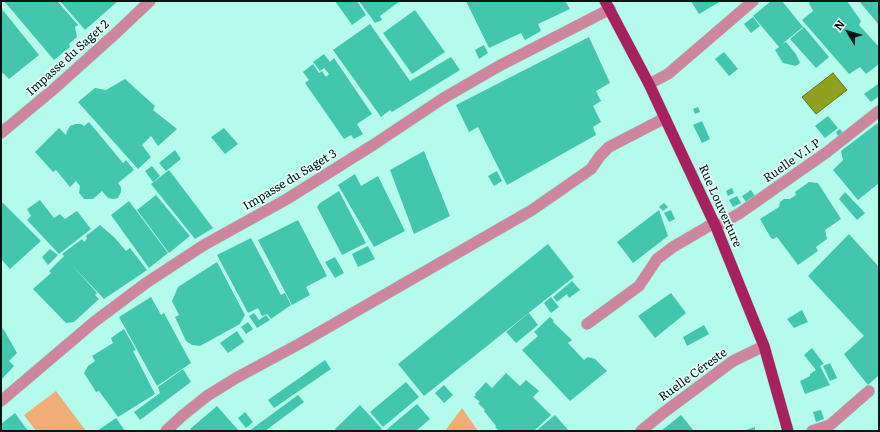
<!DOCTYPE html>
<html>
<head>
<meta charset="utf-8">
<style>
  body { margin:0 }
  #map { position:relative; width:880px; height:432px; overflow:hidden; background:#b4fbeb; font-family:Literata,serif }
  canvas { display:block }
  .frame { position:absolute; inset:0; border:2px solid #001712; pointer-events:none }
  .north { position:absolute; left:828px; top:12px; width:40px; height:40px; -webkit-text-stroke:3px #e3fff8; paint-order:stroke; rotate:308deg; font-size:11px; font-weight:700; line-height:16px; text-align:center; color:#001712 }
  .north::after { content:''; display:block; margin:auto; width:14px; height:18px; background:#001712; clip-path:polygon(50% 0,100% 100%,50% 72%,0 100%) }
</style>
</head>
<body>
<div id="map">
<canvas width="880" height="432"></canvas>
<div class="frame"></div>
<div class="north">N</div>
</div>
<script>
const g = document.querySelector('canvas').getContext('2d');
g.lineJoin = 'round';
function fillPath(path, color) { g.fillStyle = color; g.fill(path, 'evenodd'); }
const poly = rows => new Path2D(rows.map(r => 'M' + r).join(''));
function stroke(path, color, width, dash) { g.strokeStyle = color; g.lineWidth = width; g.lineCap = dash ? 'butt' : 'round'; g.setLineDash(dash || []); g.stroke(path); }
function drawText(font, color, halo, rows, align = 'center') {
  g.font = font + ' Literata,serif'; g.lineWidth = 3.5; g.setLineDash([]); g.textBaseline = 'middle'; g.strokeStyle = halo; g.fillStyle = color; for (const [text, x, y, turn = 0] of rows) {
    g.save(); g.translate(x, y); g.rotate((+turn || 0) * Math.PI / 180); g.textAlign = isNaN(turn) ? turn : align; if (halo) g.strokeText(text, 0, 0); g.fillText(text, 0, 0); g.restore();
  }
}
fillPath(poly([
  [56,391,86,431,36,431,24,415],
  [462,408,478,431,445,431]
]), '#efad7a');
const water = poly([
  [833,73,847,90,816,114,802,97,833,73]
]);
fillPath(water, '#8ea120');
stroke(water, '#63781c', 1);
fillPath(poly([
  [4,1,57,1,78,25,75,27,77,37,69,44,70,47,54,60],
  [60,1,118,1,85,30],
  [335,1,357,1,366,15,352,25],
  [359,1,400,1,380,16,382,20,375,23],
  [466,1,565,1,570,9,538,24,541,31,525,40,521,33,489,48],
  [691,1,721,1,699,14],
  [771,1,782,1,803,27,782,44,786,42,796,54,800,63,796,66,783,63,775,50,779,47,753,16],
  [810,1,847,1,861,21,859,25,879,47,878,50,879,51,879,64,866,74,860,67,849,74,802,20,813,11,809,3],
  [859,1,879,1,879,25],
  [1,8,39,55,9,79,3,73,1,75],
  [415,10,445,52,412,74,383,33],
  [753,17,760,26,751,33,744,24],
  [370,24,410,81,451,57,460,70,392,112,390,110,381,117,333,50],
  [804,27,829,57,816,68,790,39],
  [589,37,610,83,596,91,601,101,593,106,601,122,593,127,596,135,507,185,478,127,469,132,456,105],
  [484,45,488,53,479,59,475,50],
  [724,52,738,69,729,76,715,59],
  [324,54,330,62,334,58,372,114,357,124,363,134,354,139,351,135,344,139,305,83,309,80,303,72,313,64,319,73,322,71,326,77,329,74,324,68,320,71,313,62],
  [125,79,155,106,153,110,177,129,158,146,151,136,142,145,151,157,138,169,78,102,95,88,106,90],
  [878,84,879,85,879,96,871,102,864,94],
  [698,107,700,112,695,114,693,109],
  [828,116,838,128,825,138,815,126],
  [702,121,710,139,702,143,693,125],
  [89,122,123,163,126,160,134,170,118,183,121,187,121,192,118,198,113,199,108,198,102,191,93,199,84,199,79,193,80,186,76,181,70,187,56,170,53,172,35,152,59,128,66,135,67,131,70,126,75,124,81,124,84,126],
  [879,122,879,183,858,200,833,170,843,160,841,151],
  [224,128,238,144,225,154,211,137],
  [840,129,843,133,838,136,836,132],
  [175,150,181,159,166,171,159,163],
  [424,151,450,216,414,234,390,170],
  [152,166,160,176,153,182,145,171],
  [169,170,213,228,195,239,151,184],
  [497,171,502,181,494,186,488,176],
  [355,174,361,186,378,176,405,231,374,247,338,185],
  [809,182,818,183,841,219,825,230,827,239,816,247,818,251,798,265,777,237,773,239,771,238,760,219,779,207,780,202,784,199,790,199,796,195,795,192],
  [732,188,734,193,728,196,726,191],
  [751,190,755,196,746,202,742,196],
  [339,191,366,243,342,255,317,207,320,203],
  [845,192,865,213,857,220,839,199],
  [156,195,190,236,169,253,137,210],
  [737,196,741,203,733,207,729,200],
  [40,200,54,218,60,214,65,219,77,211,91,229,59,254,27,220,31,216,27,209],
  [1,201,41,241,10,269,1,259],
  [129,201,168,253,149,268,111,215],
  [664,203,668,207,663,211,659,207],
  [659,210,668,236,633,263,617,242],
  [671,210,675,219,669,222,664,213],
  [298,220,327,276,306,287,310,295,292,305,258,240],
  [100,225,115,238,126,251,130,248,147,270,104,299,72,265,97,293,95,295,99,299,74,322,66,323,33,289,51,273,49,271,64,256,62,254,82,239,84,242,87,239,86,236],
  [849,234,879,267,879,375,868,385,855,369,844,354,864,336,808,276],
  [251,238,281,295,285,293,291,305,271,319,267,314,262,316,258,308,248,313,217,255],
  [548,244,574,277,424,396,398,364],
  [368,246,375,259,358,267,352,254],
  [50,249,58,255,48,265,42,257],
  [335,257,344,273,335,278,325,262],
  [217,262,245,315,240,324,200,346,192,345,186,341,175,317,179,315,172,301,178,287],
  [572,281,580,290,569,298,567,294,557,302,553,297],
  [671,293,686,313,655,338,638,316],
  [151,297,161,315,164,313,191,363,157,386,119,317],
  [551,297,559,307,551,313,544,303],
  [802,310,808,322,794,328,787,319],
  [254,313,259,320,266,315,270,320,257,328,249,316],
  [529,313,538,325,516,343,506,332],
  [550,317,554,321,553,322,572,340,568,343,584,360,588,357,595,359,607,371,570,401,522,350,538,336,534,332],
  [248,322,253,329,246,334,241,327],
  [704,325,709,334,687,346,683,337],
  [1,327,4,330,17,353,9,361,14,366,1,380],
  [124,329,136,350,133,351,155,394,118,417,99,391,96,392,84,373,88,366,95,361,92,356,113,343,111,338],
  [237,331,244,342,228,353,220,343],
  [812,348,824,364,820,366,830,385,805,394,800,381,810,376,810,374,816,370,804,355],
  [325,360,331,369,274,408,268,400],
  [830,363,837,378,830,381,823,366],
  [183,369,191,382,140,420,134,412,160,393,158,387],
  [506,373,520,386,526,380,539,391,533,397,551,415,534,431,499,431,495,427,496,426,484,411,485,410,478,403,480,402,474,397,476,395,475,394,486,382,492,388],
  [406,382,419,397,383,427,370,412],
  [444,385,453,395,444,403,435,393],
  [298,395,304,402,265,431,249,431],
  [417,404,430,419,416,431,385,431],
  [360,405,382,429,380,431,336,431,335,429],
  [217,406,239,431,192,431,190,429],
  [821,410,824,419,816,422,813,412],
  [245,412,253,422,246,428,238,418],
  [15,413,28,431,1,431,1,424],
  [555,415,569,431,536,431],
  [681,415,694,431,661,431],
  [116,418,125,431,97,431],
  [755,427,755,431,743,431]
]), '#44c5ad');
const service = poly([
  [587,324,639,286,657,259,673,247,714,223],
  [166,431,182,416,207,396,236,378,299,344,532,210,591,169,600,156,609,147,665,118],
  [812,431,830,425,869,391]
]);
const minor = poly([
  [649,84,668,74,753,1],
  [1,133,55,88,114,35,150,1],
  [716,227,740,213,827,152,879,111],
  [1,401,94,322,146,283,204,245,287,199,373,145,442,99,499,66,610,9],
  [641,431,663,413,733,361,764,346]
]);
const primary = poly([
  [605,1,649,84,716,227,764,346,788,431]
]);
stroke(service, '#97d7c8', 12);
stroke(minor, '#97d7c8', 12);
stroke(primary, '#97d7c8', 12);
stroke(service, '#ce869e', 11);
stroke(minor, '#ce869e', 11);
stroke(primary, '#a7215f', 11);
drawText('12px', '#001712', '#e3fff8', [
  ["Impasse du Saget 2",68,58,-42],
  ["Ruelle V.I.P",792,161,-35],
  ["Impasse du Saget 3",290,180,-31],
  ["Rue Louverture",720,206,66],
  ["Ruelle Céreste",693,375,-36]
]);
</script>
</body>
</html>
